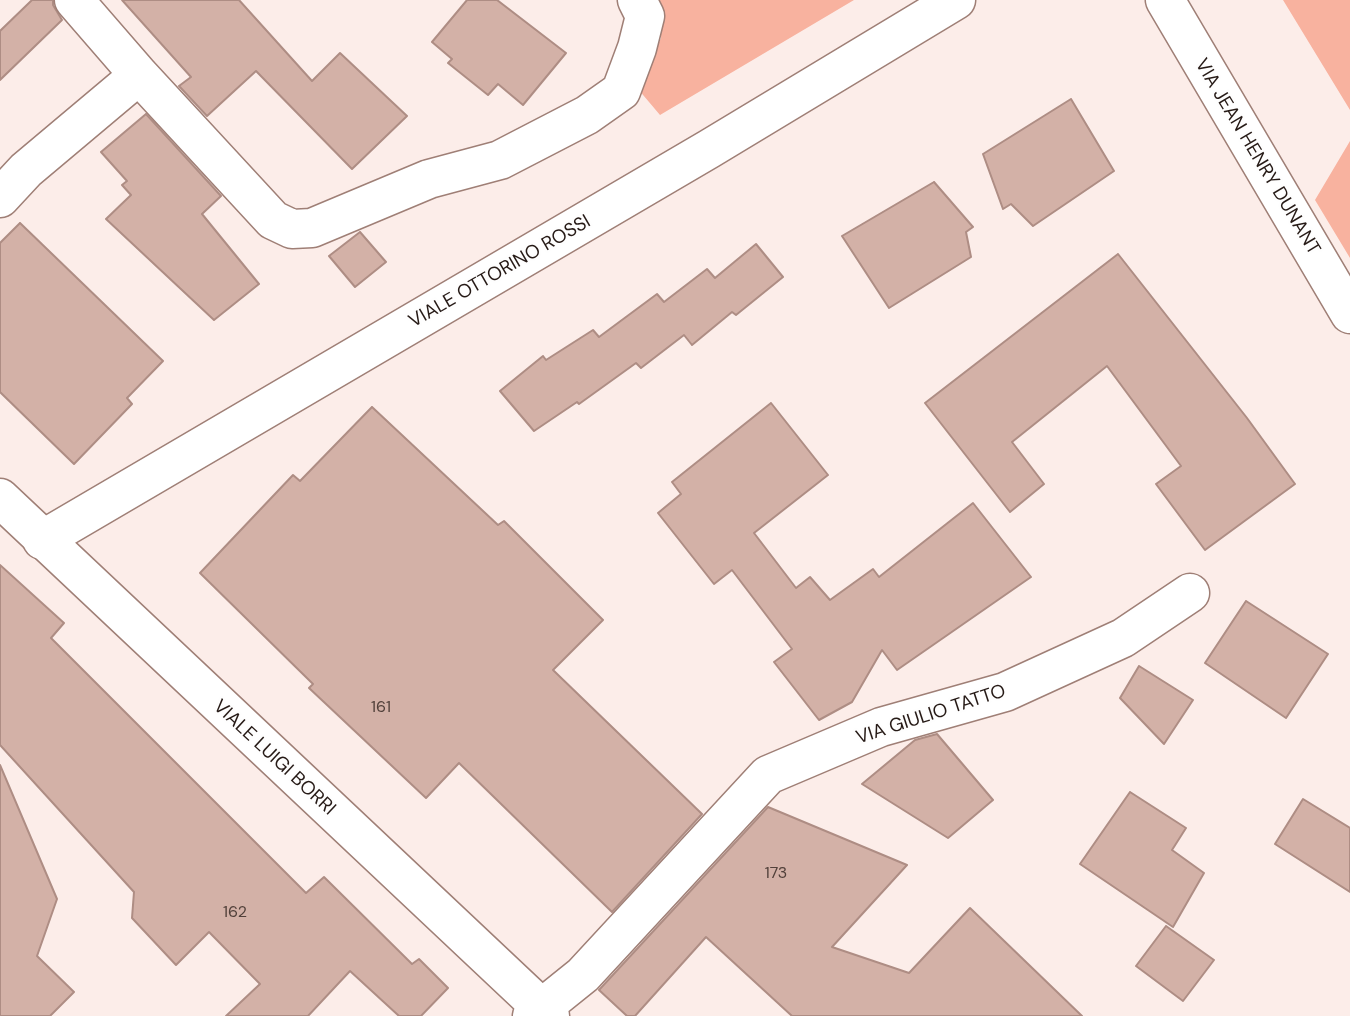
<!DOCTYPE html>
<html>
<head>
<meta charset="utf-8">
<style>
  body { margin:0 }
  canvas { display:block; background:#fcede9 }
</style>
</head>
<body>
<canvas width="1350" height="1016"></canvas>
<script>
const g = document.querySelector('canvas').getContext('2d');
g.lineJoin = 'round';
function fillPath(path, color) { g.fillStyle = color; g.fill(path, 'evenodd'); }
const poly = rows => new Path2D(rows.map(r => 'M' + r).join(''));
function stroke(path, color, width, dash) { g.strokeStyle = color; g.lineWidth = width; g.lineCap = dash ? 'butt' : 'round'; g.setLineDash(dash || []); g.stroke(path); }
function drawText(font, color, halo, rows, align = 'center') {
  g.font = font + ' "DM Sans",sans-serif'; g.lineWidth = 5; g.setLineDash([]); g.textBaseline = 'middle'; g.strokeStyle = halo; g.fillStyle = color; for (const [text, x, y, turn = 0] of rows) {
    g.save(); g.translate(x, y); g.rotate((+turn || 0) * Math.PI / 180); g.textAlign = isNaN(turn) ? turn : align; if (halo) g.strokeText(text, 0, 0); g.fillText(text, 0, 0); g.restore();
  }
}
fillPath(poly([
  [649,0,854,0,660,115,638,89,661,38],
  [1283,0,1350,0,1350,110],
  [1350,141,1350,258,1315,200]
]), '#f8b29f');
const building = poly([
  [32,0,53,0,53,5,62,20,0,80,0,31,32,0],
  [122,0,239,0,312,81,340,53,407,116,352,169,256,71,207,116,179,86,191,77,122,0],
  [467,0,497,0,566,53,523,105,498,84,488,95,448,63,452,59,432,42,467,0],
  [1071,99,1114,171,1033,226,1011,204,1003,209,983,154,1071,99],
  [146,114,221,196,202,214,259,284,214,320,106,219,131,195,122,185,127,181,101,152,146,114],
  [934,182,973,227,966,232,971,257,889,308,842,236,934,182],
  [20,223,163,361,127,398,132,404,74,464,0,392,0,243,20,223],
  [360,232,386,262,355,287,329,256,360,232],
  [756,244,783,277,736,315,732,312,692,345,684,335,641,368,636,363,579,404,577,402,534,431,500,391,543,356,546,360,593,330,599,337,657,294,664,302,707,269,715,278,756,244],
  [1118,254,1247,418,1295,484,1205,550,1156,484,1181,466,1107,366,1012,442,1044,484,1010,512,925,403,1118,254],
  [771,403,828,475,754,533,796,588,810,577,830,600,873,569,879,577,973,503,1031,577,897,670,882,650,852,702,819,720,774,662,792,649,732,570,714,584,658,513,681,494,672,482,771,403],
  [372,407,498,525,504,521,603,620,553,670,702,814,612,912,459,763,426,798,309,688,313,684,200,573,293,475,300,481,372,407],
  [0,565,64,623,51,638,306,893,324,877,412,964,419,959,448,988,421,1016,399,1016,350,971,308,1016,226,1016,260,984,209,932,176,965,132,918,134,892,0,745,0,565],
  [1246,601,1328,654,1286,718,1205,663,1246,601],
  [1139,666,1193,700,1164,744,1120,698,1139,666],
  [937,734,993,800,948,838,862,784,915,740,937,734],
  [0,765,57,899,37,956,74,992,50,1016,0,1016,0,765],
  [1130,792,1186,828,1172,850,1204,873,1173,927,1080,864,1130,792],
  [1303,799,1350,828,1350,892,1275,844,1303,799],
  [768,807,907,865,832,947,909,973,970,908,1082,1016,792,1016,706,937,635,1016,627,1016,599,990,768,807],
  [1166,926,1214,960,1183,1001,1136,966,1166,926]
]);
fillPath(building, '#d3b1a7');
stroke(building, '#ae8d84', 2);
const street = poly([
  [74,0,139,75,273,220,292,229,312,228,429,179,500,160,587,115,621,91,637,48,645,16,637,0],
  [1165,0,1350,314],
  [0,198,26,170,139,75],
  [42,540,709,149,956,0],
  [532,1016,583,975,768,775,881,727,1005,692,1123,638,1190,593]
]);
const secondary = poly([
  [0,498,550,1016]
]);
stroke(street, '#9f7f76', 41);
stroke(secondary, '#9f7f76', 41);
stroke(street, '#fff', 38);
stroke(secondary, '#fff', 38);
drawText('16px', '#51403a', null, [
  ["161",381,708],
  ["173",776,874],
  ["162",235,913]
]);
drawText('19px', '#261a16', '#fefefe', [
  ["VIA JEAN HENRY DUNANT",1257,157,59],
  ["VIALE OTTORINO ROSSI",500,272,-30],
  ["VIA GIULIO TATTO",931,715,-18],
  ["VIALE LUIGI BORRI",274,758,43]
]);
</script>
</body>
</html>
